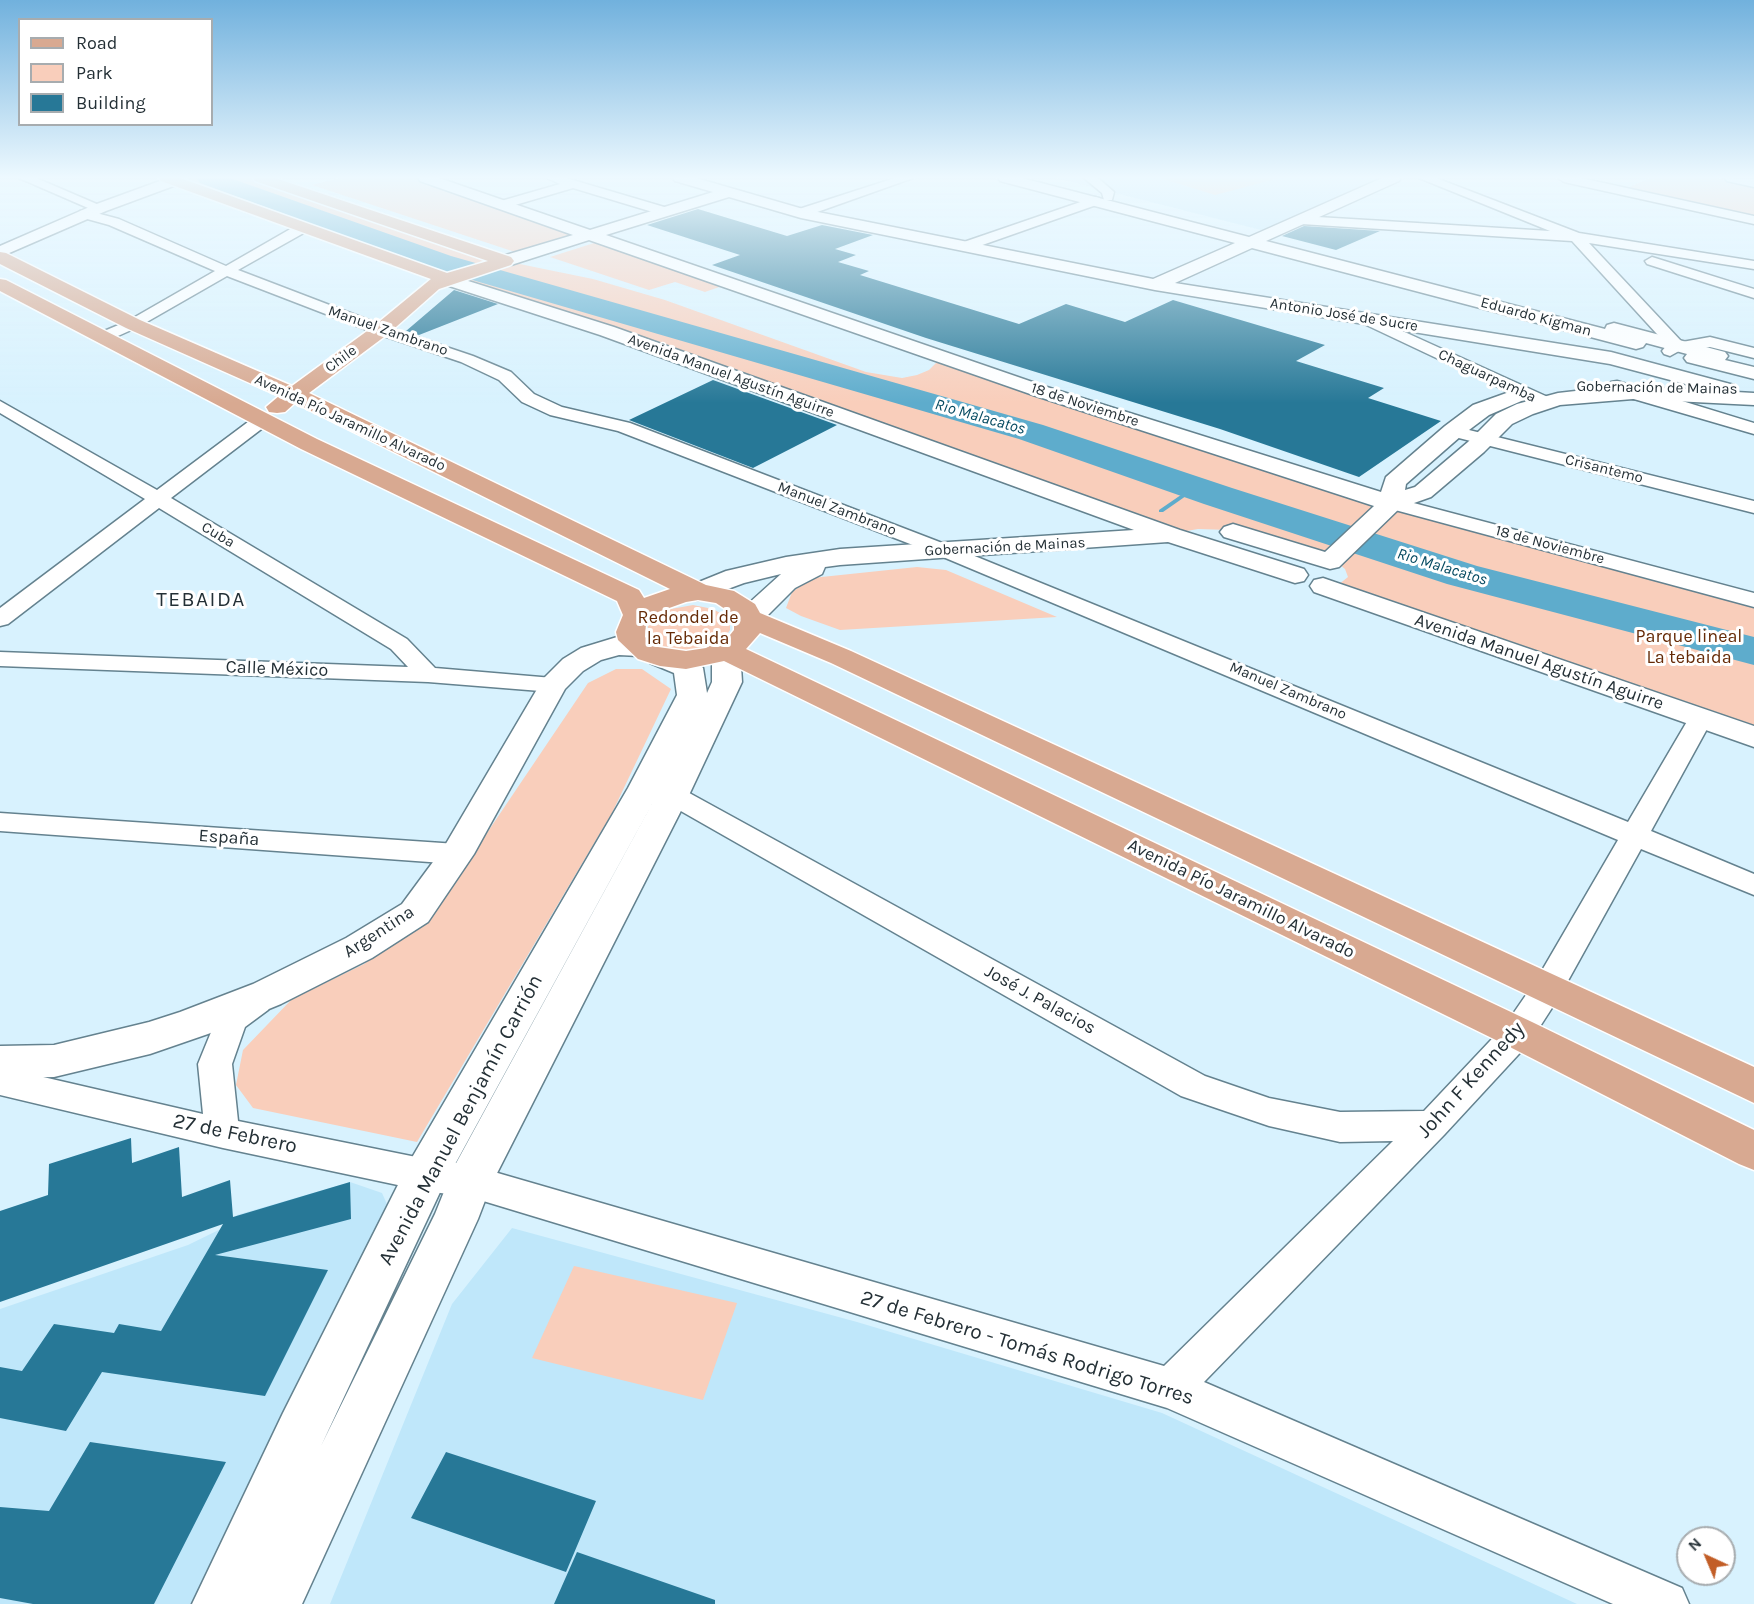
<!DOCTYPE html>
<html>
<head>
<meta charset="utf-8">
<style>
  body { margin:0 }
  #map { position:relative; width:1754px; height:1604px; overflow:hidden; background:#d8f2fe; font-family:Karla,sans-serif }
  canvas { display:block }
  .legend { position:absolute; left:18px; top:18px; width:195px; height:108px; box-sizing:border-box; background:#fff; border:2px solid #a7acaf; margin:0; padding:8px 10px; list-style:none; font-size:18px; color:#243036 }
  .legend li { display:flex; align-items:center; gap:12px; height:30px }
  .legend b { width:30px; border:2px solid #a7acaf }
  .north { position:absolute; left:1676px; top:1526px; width:60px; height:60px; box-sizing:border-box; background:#fff; border:2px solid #a7acaf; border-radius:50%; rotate:316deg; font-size:16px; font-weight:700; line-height:24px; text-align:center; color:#243036 }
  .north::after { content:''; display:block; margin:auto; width:21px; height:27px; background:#c25e27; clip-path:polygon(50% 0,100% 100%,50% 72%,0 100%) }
</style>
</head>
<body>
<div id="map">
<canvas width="1754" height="1604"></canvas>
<ul class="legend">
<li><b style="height:8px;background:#d8a991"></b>Road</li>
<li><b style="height:16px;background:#f9cebb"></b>Park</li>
<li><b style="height:16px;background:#277897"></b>Building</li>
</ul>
<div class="north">N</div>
</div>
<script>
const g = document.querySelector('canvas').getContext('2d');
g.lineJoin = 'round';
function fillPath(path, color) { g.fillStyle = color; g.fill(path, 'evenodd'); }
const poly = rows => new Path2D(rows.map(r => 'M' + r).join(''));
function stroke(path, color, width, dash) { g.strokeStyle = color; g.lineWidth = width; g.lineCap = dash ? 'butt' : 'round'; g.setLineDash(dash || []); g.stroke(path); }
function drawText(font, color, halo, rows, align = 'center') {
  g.font = font + ' Karla,sans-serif'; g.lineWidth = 6; g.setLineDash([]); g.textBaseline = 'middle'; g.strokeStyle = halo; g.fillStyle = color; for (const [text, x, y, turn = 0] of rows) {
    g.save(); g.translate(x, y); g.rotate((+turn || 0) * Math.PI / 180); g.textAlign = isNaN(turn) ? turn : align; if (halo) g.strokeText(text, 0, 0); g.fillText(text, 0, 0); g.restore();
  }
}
fillPath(poly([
  [1056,178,1385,178,1265,231],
  [350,1182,382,1193,390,1211,200,1604,0,1604,0,1309,188,1245,231,1224,237,1215],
  [512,1228,857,1322,1162,1413,1577,1604,330,1604,452,1304]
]), '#bfe7fa');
fillPath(poly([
  [166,178,260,178,505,261,593,279,665,300,866,372,902,378,917,375,929,370,937,362,934,357,1391,503,1754,600,1754,737,1338,585,1348,577,1345,569,1340,565,1229,530,1198,529,1181,532],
  [339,178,421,178,587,233,521,254,312,185],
  [1160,178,1279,178,1215,195],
  [1650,178,1717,178,1754,186,1754,217,1625,189],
  [594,243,696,275,725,285,705,292,675,282,649,290,550,257],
  [917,567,946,570,1057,617,840,630,801,616,786,608,792,592,812,578],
  [693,605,713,609,727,617,730,623,730,630,725,637,708,648,684,652,661,648,648,637,648,624,653,618,671,609],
  [616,669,642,669,671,689,612,813,417,1142,253,1108,236,1085,243,1050,292,999,364,964,431,916,588,683],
  [574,1266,737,1303,703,1400,532,1358]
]), '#f9cebb');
fillPath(poly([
  [1194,486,1197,488,1196,489,1163,512,1159,512,1159,510,1194,486]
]), '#5eaccc');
fillPath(poly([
  [196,178,230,178,451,256,1043,425,1232,488,1477,566,1754,637,1754,665,1447,584,1204,504,1019,439,431,268,200,183,196,178]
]), '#5eaccc');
fillPath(poly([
  [698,209,787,236,822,225,873,235,835,249,856,255,838,262,869,271,860,275,1019,324,1066,304,1125,322,1173,300,1325,345,1296,361,1384,388,1368,398,1441,421,1359,477,1220,429,926,338,712,265,740,255,647,225],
  [1304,226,1380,231,1336,250,1282,236],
  [454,290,498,304,419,335,406,331],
  [713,380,837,425,753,468,629,420],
  [131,1138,132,1163,179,1147,182,1197,230,1180,233,1217,350,1182,351,1219,215,1255,328,1270,265,1396,102,1372,66,1431,0,1418,0,1367,22,1371,54,1324,114,1333,119,1324,161,1331,223,1224,0,1302,0,1211,48,1195,49,1164],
  [90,1442,226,1462,154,1604,33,1604,0,1598,0,1507,49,1511],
  [446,1452,596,1501,566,1572,411,1518],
  [577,1552,715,1600,715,1604,554,1604]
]), '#277897');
const street = poly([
  [19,178,36,178,106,208,105,211,95,211,19,178],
  [547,178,566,178,671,209,672,212,666,216,573,188,505,208,499,204,501,201,560,184,547,178],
  [895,178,913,178,806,216,796,216,795,213,796,210,895,178],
  [1084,178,1098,178,1114,192,1112,200,1104,200,1102,193,1084,178],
  [1419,178,1436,178,1579,233,1754,261,1754,269,1589,243,1682,342,1710,337,1754,348,1754,358,1710,347,1679,351,1670,356,1664,354,1662,351,1667,345,1572,241,1301,224,1294,220,1301,216,1550,231,1419,178],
  [1558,178,1581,178,1754,216,1754,224,1564,182,1558,178],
  [1095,197,1099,198,1101,201,1099,204,971,249,961,249,959,246,961,243,1095,197],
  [85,210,119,219,226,266,299,224,309,224,311,227,309,230,238,270,387,327,473,356,511,372,534,394,562,407,630,423,950,546,1628,822,1692,713,1701,710,1710,713,1713,718,1651,831,1754,874,1754,895,1641,849,1559,997,1530,1042,1444,1135,1204,1382,1682,1588,1689,1604,1613,1604,1167,1408,470,1197,426,1191,223,1148,0,1095,0,1067,203,1114,198,1064,216,1020,221,1011,246,992,257,989,268,992,273,1001,268,1010,245,1027,232,1064,238,1121,426,1159,470,1165,1164,1366,1393,1141,1340,1142,1269,1126,1181,1096,665,802,642,796,638,790,642,784,651,781,682,789,1205,1076,1269,1098,1340,1112,1424,1111,1506,1024,1537,979,1618,840,936,554,618,431,550,415,522,402,499,380,461,362,375,333,227,276,138,327,109,340,97,340,95,337,97,334,128,321,215,271,109,225,80,217,79,214,80,211,85,210],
  [1652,257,1754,289,1754,298,1647,264,1645,261,1652,257],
  [1365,314,1550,398,1553,402,1550,406,1544,407,1538,406,1360,322,1357,319,1360,316,1365,314],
  [1617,381,1754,423,1754,434,1627,397,1611,390,1608,386,1611,382,1617,381],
  [0,401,157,490,256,416,268,416,271,420,268,424,171,498,407,639,435,668,553,678,562,680,565,685,562,690,553,692,428,682,0,666,0,652,408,667,391,649,159,508,8,624,0,626,0,608,145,499,0,413,0,401],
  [1453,426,1754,501,1754,513,1447,435,1444,431,1447,427,1453,426],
  [1391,497,1754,593,1754,607,1384,507,1381,503,1384,499,1391,497],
  [0,813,457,844,467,847,471,854,467,861,457,864,0,831,0,813]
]);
const secondary = poly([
  [168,178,189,178,187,181,106,211,0,257,0,246,94,205,168,178],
  [418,178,439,178,590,230,713,192,675,181,673,178,696,178,803,209,1153,279,1235,243,1000,181,998,178,1022,178,1249,237,1382,178,1401,178,1399,181,1266,241,1605,329,1607,325,1614,323,1725,352,1728,356,1725,360,1754,367,1754,379,1687,362,1684,358,1687,354,1646,343,1643,347,1636,349,1252,248,1175,283,1611,352,1734,385,1737,389,1736,392,1754,393,1754,405,1633,399,1560,405,1533,414,1512,424,1484,452,1431,497,1400,508,1339,567,1330,569,1224,537,1220,532,1224,527,1233,524,1325,552,1374,506,1033,395,589,240,511,265,499,265,496,261,499,257,573,235,420,181,418,178],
  [729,197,801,218,1155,290,1610,364,1708,390,1633,387,1593,389,1558,393,1517,404,1496,414,1468,442,1415,487,1405,490,1406,484,1461,436,1489,415,1526,399,1530,395,1526,391,1519,389,1512,391,1473,405,1445,426,1386,477,1381,492,1047,387,606,235,729,197],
  [1725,178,1754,179,1754,187,1727,181,1725,178],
  [446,274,614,327,1180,530,1304,569,1308,575,1304,581,1295,583,1168,542,840,565,825,567,822,574,795,588,759,624,749,626,739,624,735,618,739,612,781,574,744,583,698,600,689,598,685,592,689,586,726,571,786,557,840,549,1134,530,600,335,440,283,437,279,440,275,446,274],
  [1323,578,1754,726,1754,747,1314,592,1310,586,1314,580,1323,578],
  [617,637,649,641,653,647,651,651,660,648,698,662,703,668,707,693,712,682,712,651,716,645,726,642,736,645,740,651,742,682,689,795,491,1185,478,1219,302,1604,192,1604,283,1413,410,1161,628,788,677,695,674,673,650,663,646,657,648,653,639,656,619,655,601,660,583,671,565,689,474,854,428,922,372,958,281,1004,208,1034,150,1054,54,1077,0,1078,0,1046,54,1045,149,1022,180,1012,253,984,346,938,402,904,444,847,543,679,563,659,581,648,617,637],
  [658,793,454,1167,435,1214,321,1446,442,1188,658,793]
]);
const primary = poly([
  [159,178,180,178,447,273,488,261,255,181,253,178,275,178,511,257,514,261,511,265,439,289,388,334,309,393,706,585,734,591,755,604,760,613,851,651,1754,1067,1754,1103,831,663,760,633,746,649,1532,1022,1754,1130,1754,1170,1739,1164,1504,1044,724,661,686,669,660,666,638,659,618,640,616,632,623,615,617,601,301,449,0,291,0,279,6,280,317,439,639,590,644,598,670,589,295,403,285,412,277,413,269,412,266,407,279,396,126,328,0,264,0,252,6,253,140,320,292,386,374,326,431,279,161,181,159,178],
  [698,600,716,603,734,615,734,630,730,635,706,648,686,651,658,647,645,637,646,623,658,612,686,602,698,600]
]);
stroke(street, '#64828f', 3);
stroke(secondary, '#64828f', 3);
stroke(primary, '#fff', 3);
fillPath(street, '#fff');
fillPath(secondary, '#fff');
fillPath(primary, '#d8a991');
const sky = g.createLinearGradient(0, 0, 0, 403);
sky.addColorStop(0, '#71b1dd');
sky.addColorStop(0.44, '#edf9ff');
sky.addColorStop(1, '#edf9ff00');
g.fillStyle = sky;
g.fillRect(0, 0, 1754, 403);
drawText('15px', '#243036', '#fff', [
  ["Antonio José de Sucre",1344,315,9],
  ["Eduardo Kigman",1536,317,15],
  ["Manuel Zambrano",388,331,19],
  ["Chile",341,359,-36],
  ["Avenida Manuel Agustín Aguirre",731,376,20],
  ["Chaguarpamba",1487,376,25],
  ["Gobernación de Mainas",1657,388,1],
  ["18 de Noviembre",1085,405,18],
  ["Avenida Pío Jaramillo Alvarado",350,423,25],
  ["Crisantemo",1604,469,14],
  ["Manuel Zambrano",837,509,21],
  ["Cuba",218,535,31],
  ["18 de Noviembre",1550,545,15],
  ["Gobernación de Mainas",1005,547,-3],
  ["Manuel Zambrano",1288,691,23]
]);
drawText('italic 16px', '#044960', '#fff', [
  ["Rio Malacatos",980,417,16],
  ["Rio Malacatos",1442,567,17]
]);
drawText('18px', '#652a06', '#fff', [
  ["Redondel de",688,618],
  ["la Tebaida",688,639],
  ["Parque lineal",1689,637],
  ["La tebaida",1689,658]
]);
drawText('18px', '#243036', '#fff', [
  ["Avenida Manuel Agustín Aguirre",1539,662,19],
  ["Calle México",277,669,2],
  ["España",229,838,4],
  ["Avenida Pío Jaramillo Alvarado",1241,899,26],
  ["Argentina",379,932,-33],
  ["José J. Palacios",1040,1000,29]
]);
g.letterSpacing = '1.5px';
drawText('21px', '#243036', '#fff', [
  ["TEBAIDA",201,600]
]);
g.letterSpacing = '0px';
drawText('21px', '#243036', '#fff', [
  ["John F Kennedy",1471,1080,-48],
  ["Avenida Manuel Benjamín Carrión",461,1120,-62],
  ["27 de Febrero",235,1134,12],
  ["27 de Febrero - Tomás Rodrigo Torres",1027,1348,17]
]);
</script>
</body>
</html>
